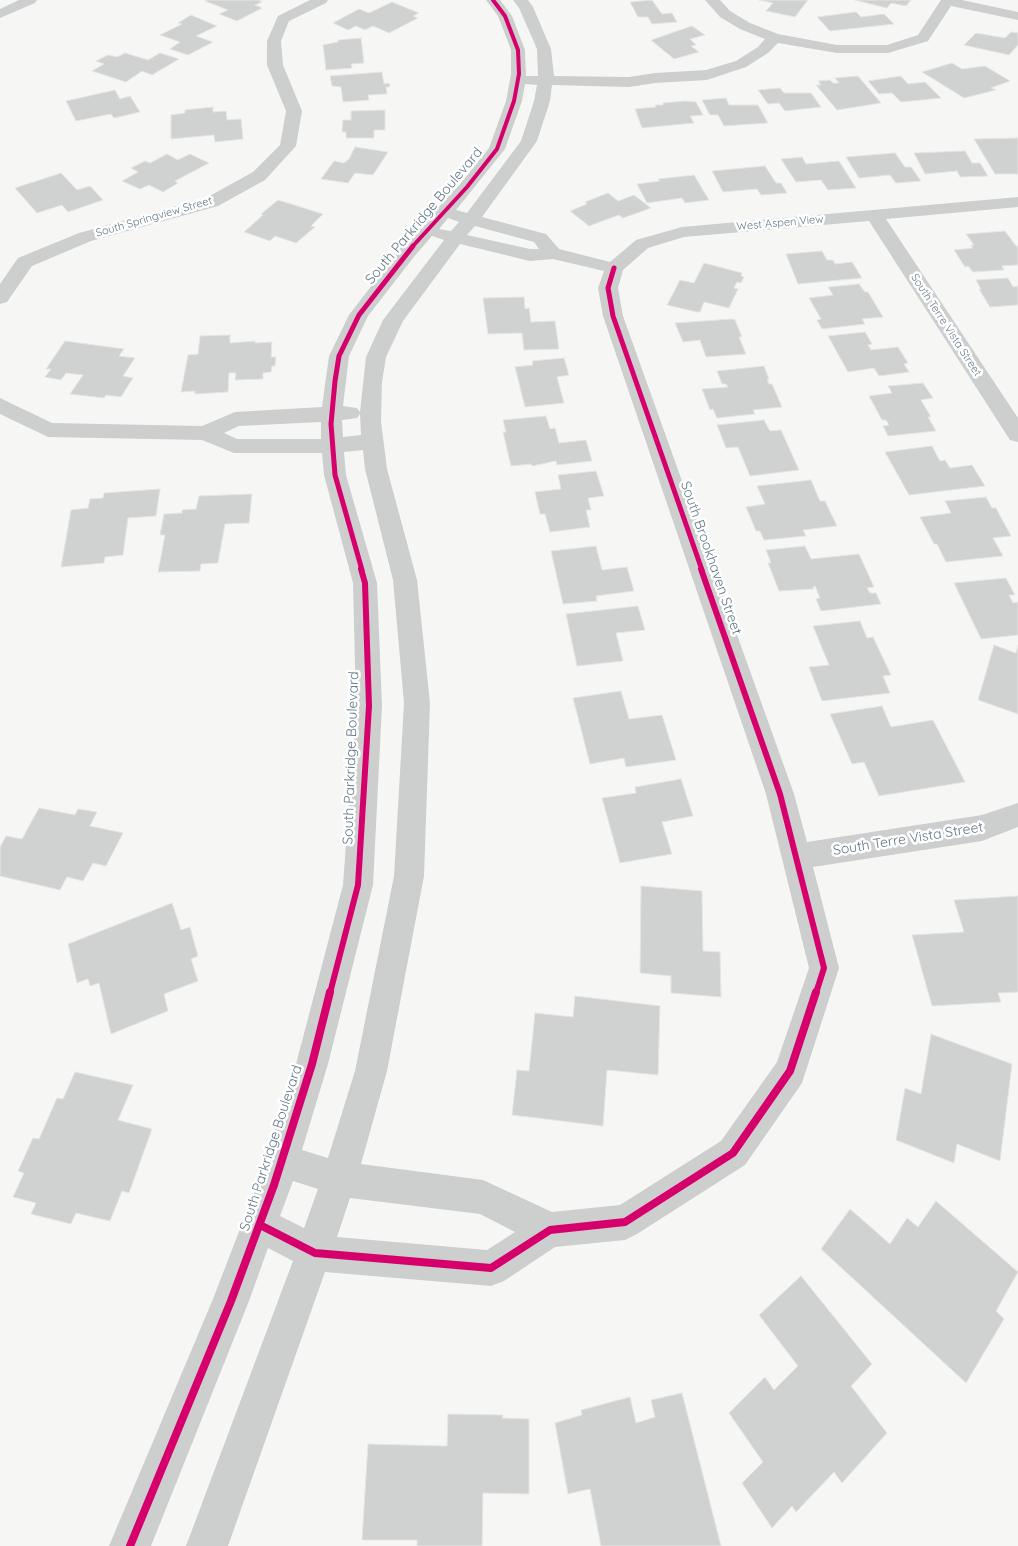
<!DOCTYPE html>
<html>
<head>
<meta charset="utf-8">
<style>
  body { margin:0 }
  canvas { display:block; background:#f6f6f4 }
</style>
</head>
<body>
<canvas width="1018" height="1546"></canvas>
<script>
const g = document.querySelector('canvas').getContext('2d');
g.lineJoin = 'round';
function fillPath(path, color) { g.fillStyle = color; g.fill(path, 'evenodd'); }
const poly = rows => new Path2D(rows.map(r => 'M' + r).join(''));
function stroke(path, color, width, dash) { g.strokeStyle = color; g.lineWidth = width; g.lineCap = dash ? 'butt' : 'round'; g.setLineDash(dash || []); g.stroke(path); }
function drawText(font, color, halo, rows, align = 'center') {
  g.font = font + ' Quicksand,sans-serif'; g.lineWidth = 5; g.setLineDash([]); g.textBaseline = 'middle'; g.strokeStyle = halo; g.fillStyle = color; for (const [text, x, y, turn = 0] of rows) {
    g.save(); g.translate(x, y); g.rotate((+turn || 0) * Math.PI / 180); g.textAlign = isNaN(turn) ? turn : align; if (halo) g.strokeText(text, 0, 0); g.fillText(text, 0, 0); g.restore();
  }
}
const building = poly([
  [208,0,261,0,259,1,262,2,255,5,262,8,237,21,219,14,228,10,205,1,208,0],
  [652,0,662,14,672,13,677,22,652,24,648,17,638,17,630,2,652,0],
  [759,0,808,0,795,17,766,11,773,3,759,0],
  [855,0,911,0,906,6,891,3,887,8,855,0],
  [392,2,419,13,413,16,418,18,389,33,373,26,365,30,356,26,348,30,333,23,359,9,369,13,392,2],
  [856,12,861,17,884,14,894,24,830,31,817,17,856,12],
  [191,15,217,26,196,36,213,42,188,55,170,49,180,42,160,35,182,24,178,23,191,15],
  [692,26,705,35,690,39,696,45,691,46,699,52,674,59,651,40,692,26],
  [1011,32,1018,33,1018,45,1009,55,964,45,976,33,1005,38,1011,32],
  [361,38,364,63,351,64,352,68,326,70,323,45,338,42,338,40,361,38],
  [125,53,148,60,160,53,179,59,152,75,142,71,126,82,92,71,104,64,96,61,108,55,117,57,125,53],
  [952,63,962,69,985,66,1010,81,991,88,996,90,964,98,922,72,952,63],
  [382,72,384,84,389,83,390,87,386,87,387,94,368,95,369,100,343,102,341,87,332,86,330,76,382,72],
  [858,76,881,103,837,110,816,85,821,85,818,81,830,80,833,83,839,83,835,78,858,76],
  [901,76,908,84,925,82,941,98,901,102,892,93,879,94,868,81,901,76],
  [780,88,784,93,811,93,821,107,785,111,779,103,768,104,758,90,780,88],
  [115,90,120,99,130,96,140,112,114,118,111,114,76,121,66,101,115,90],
  [726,98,729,105,758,105,768,123,724,126,718,115,710,115,702,100,726,98],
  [685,101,696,102,703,115,690,116,694,123,642,128,635,109,656,107,655,105,663,105,663,103,685,101],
  [213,107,213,112,226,111,227,120,241,119,243,139,215,142,214,135,171,139,171,115,185,113,185,110,213,107],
  [385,110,385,130,374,130,374,138,346,138,346,132,342,132,343,120,351,120,351,111,385,110],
  [1018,138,1018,174,995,174,974,139,1018,138],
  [355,147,388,152,373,175,355,173,348,183,321,179,334,161,344,163,349,159,355,147],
  [965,151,972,163,980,163,988,176,960,177,957,171,925,174,914,153,965,151],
  [895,153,905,167,911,167,921,181,896,183,890,175,859,178,846,157,895,153],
  [167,154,178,160,190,154,209,163,175,181,178,183,163,192,149,185,140,189,122,181,138,172,131,168,145,161,150,163,167,154],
  [802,157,806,164,839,161,856,188,828,190,821,180,796,182,781,159,802,157],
  [765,166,776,183,781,183,787,193,761,195,757,189,723,192,712,171,765,166],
  [61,173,77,190,90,186,103,200,68,212,62,205,37,213,15,188,61,173],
  [694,175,709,200,685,203,682,198,647,203,637,184,660,181,658,179,694,175],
  [608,193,618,201,634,195,651,208,623,218,619,215,589,226,570,211,587,204,585,202,608,193],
  [278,200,323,214,311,226,315,227,296,243,275,236,270,241,244,232,263,215,261,214,278,200],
  [1005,231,1016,246,1018,246,1018,265,1002,266,1004,270,973,272,968,266,965,267,954,250,973,248,971,245,974,245,966,234,1005,231],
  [822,251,827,260,833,260,835,264,852,262,862,278,798,284,786,254,822,251],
  [704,263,742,273,741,276,744,277,741,283,737,282,734,288,738,289,729,308,704,302,700,312,697,312,667,305,680,280,694,283,704,263],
  [1008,278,1013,287,1018,286,1018,305,990,307,979,289,981,289,976,280,1008,278],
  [859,284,865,292,868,292,883,317,862,319,865,324,822,329,817,320,821,319,809,298,833,295,828,287,859,284],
  [524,297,525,309,529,308,531,322,555,321,559,349,524,350,522,333,488,334,483,298,524,297],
  [732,319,735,320,742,337,739,337,746,354,706,357,700,340,683,342,675,323,732,319],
  [865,332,872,344,868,345,871,350,898,347,908,363,904,364,909,372,879,376,874,368,848,372,828,336,865,332],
  [230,335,230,343,255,341,255,343,272,342,271,357,276,357,275,366,272,366,271,372,263,373,263,379,235,380,236,373,229,373,228,392,195,394,195,391,181,392,188,355,198,354,200,336,230,335],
  [65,341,124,349,119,356,135,358,123,376,133,378,121,397,106,395,104,398,70,394,83,375,66,373,61,380,45,377,51,369,46,369,65,341],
  [564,358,569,375,557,377,564,403,525,407,515,367,533,365,532,361,564,358],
  [764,366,769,379,767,379,769,384,772,384,782,407,753,410,755,414,717,418,713,409,710,410,702,389,728,387,726,384,722,384,717,371,764,366],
  [923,383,933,398,921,400,931,417,928,417,936,431,888,436,883,426,889,425,886,420,882,420,869,396,892,393,888,386,923,383],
  [546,416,550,429,555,428,559,443,586,440,592,461,557,465,556,461,532,466,531,464,511,466,503,432,506,432,503,420,546,416],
  [764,420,770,431,781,430,799,470,750,476,738,447,726,448,717,425,764,420],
  [932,446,940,461,945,460,950,468,972,465,985,486,909,495,885,452,932,446],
  [596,471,604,496,588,498,591,510,586,510,590,527,550,532,545,514,540,514,535,492,561,489,558,475,596,471],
  [811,480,820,501,825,501,837,526,803,530,806,536,764,540,760,531,756,531,746,507,765,504,757,486,811,480],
  [160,489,156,516,128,518,123,555,105,557,104,563,61,567,71,510,88,508,90,499,103,498,104,493,160,489],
  [252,494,249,523,225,524,218,563,201,564,200,571,158,572,165,535,160,535,164,514,182,513,182,510,196,509,199,496,252,494],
  [986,497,992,508,996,508,1011,536,993,538,1003,556,946,562,937,544,934,544,920,517,951,513,945,501,986,497],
  [596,546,602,570,627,567,634,591,596,596,597,601,563,604,551,551,596,546],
  [805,546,811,559,859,554,874,587,867,588,870,593,876,593,881,604,821,611,816,599,820,598,815,586,813,587,814,589,779,591,768,563,771,563,766,550,805,546],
  [1006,578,1015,595,1009,595,1013,603,1018,602,1018,635,981,639,954,583,1006,578],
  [638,606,645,630,616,633,623,661,577,666,566,614,638,606],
  [860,621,867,638,873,637,891,675,883,676,890,693,822,701,809,667,829,665,813,626,860,621],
  [994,645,1016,653,1018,645,1018,714,978,700,994,645],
  [621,691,629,719,662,715,676,760,626,767,624,758,590,764,573,698,621,691],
  [882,706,891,727,933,720,965,782,879,796,864,762,852,764,830,714,882,706],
  [681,779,693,816,662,822,672,854,620,863,602,798,636,793,635,787,681,779],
  [39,808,75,815,78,809,97,812,90,826,123,833,106,866,93,863,83,881,67,877,60,890,0,876,0,847,6,836,22,839,39,808],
  [641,886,702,891,703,951,720,952,721,997,671,993,671,976,640,973,641,886],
  [1018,896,1018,992,998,993,1001,1002,932,1006,912,935,964,932,954,900,1018,896],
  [172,903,181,930,190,927,198,956,191,959,198,981,164,994,168,1011,111,1034,99,983,90,986,88,979,77,983,68,944,172,903],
  [575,996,660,1006,658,1075,607,1070,603,1126,512,1115,517,1070,529,1071,535,1013,573,1017,575,996],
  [931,1034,1012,1064,1000,1161,957,1144,954,1163,896,1140,905,1088,921,1094,931,1034],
  [75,1072,133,1085,118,1120,152,1129,129,1193,122,1191,110,1221,76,1213,71,1224,31,1214,36,1203,13,1197,24,1173,18,1171,33,1138,39,1139,57,1098,63,1099,75,1072],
  [936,1201,1018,1272,996,1311,1004,1319,966,1383,821,1249,850,1209,890,1244,907,1218,918,1227,936,1201],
  [801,1276,872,1364,851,1386,887,1433,842,1483,834,1472,796,1512,792,1506,772,1528,742,1483,763,1462,729,1413,765,1377,774,1390,798,1366,759,1315,801,1276],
  [682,1393,721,1546,601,1546,590,1489,568,1494,555,1423,582,1415,581,1410,630,1397,636,1423,655,1417,651,1400,682,1393],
  [448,1414,503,1415,502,1418,529,1419,529,1494,483,1493,482,1546,417,1546,417,1540,362,1540,368,1444,447,1446,448,1414]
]);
fillPath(building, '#d0d2d2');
stroke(building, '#e5e5e4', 1);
fillPath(poly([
  [19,0,37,0,35,3,0,18,0,9,19,0],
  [310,0,328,0,326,3,289,21,281,41,283,65,302,111,296,146,265,180,218,206,91,241,32,266,7,302,0,304,0,284,18,258,79,233,206,198,253,172,280,145,286,111,267,65,267,41,278,16,310,0],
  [486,0,500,0,512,16,525,50,526,76,538,76,537,49,519,8,513,0,528,0,533,7,551,49,554,76,629,77,655,73,706,70,736,61,758,47,765,39,740,29,720,17,705,0,720,0,730,11,750,23,778,34,837,45,887,45,918,35,941,0,962,0,1018,12,1018,20,951,6,928,41,888,53,837,53,778,43,768,53,746,67,707,80,655,83,629,87,552,85,550,101,537,141,482,217,546,234,559,249,610,262,636,240,682,227,1018,197,1018,207,886,219,1018,418,1018,442,1010,440,869,221,684,237,648,248,623,270,618,288,623,316,794,794,807,842,982,815,1018,803,1018,827,982,841,813,867,839,968,802,1083,745,1165,637,1234,625,1240,555,1247,504,1281,491,1286,325,1272,228,1546,186,1546,293,1261,268,1248,249,1301,151,1546,109,1546,213,1299,257,1185,296,1064,343,885,356,706,353,583,324,475,322,453,234,453,202,440,48,437,0,414,0,398,52,423,202,426,235,412,322,407,329,356,349,315,399,250,461,183,489,148,506,101,511,74,511,50,498,16,486,0],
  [525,84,537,85,534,101,521,141,467,213,456,210,505,149,522,101,525,84],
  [448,218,459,222,451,231,439,229,448,218],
  [475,226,534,242,539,249,530,249,467,235,475,226],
  [432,236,444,240,383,320,366,357,360,412,357,408,343,406,349,356,368,316,413,258,432,236],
  [460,244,530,261,553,259,604,271,598,288,603,316,766,794,809,968,777,1062,721,1141,620,1205,552,1212,483,1180,361,1164,387,1071,424,876,430,703,417,580,387,469,381,421,382,382,386,357,403,321,460,244],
  [360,414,361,435,343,437,342,420,357,418,360,414],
  [321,422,321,439,237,439,224,433,239,426,321,422],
  [363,450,365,469,393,580,404,703,394,876,355,1071,328,1158,302,1150,328,1064,373,885,382,706,377,583,346,475,344,452,363,450],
  [293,1181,318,1189,304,1228,280,1216,293,1181],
  [350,1198,480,1214,515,1232,487,1250,337,1237,350,1198]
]), '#cdcfcf');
stroke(poly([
  [412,247,467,187,497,149,514,101,519,74,518,50,505,16,493,0]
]), '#d6006c', 4);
stroke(poly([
  [614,268,608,288,613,316,702,570],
  [362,570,335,475,331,424,335,381,339,356,359,315,413,246]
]), '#d6006c', 5);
stroke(poly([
  [701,569,780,794,824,968,816,993],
  [330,993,358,885,369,706,365,583,361,569]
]), '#d6006c', 6);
stroke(poly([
  [260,1225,315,1253,491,1268,550,1230,625,1222,733,1153,790,1071,816,992],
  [130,1546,231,1301,274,1185,312,1064,330,992]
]), '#d6006c', 8);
drawText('11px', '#637986', '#fff', [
  ["South Springview Street",154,217,-16],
  ["West Aspen View",780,223,-5],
  ["South Terre Vista Street",946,325,57]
]);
drawText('14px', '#637986', '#fff', [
  ["South Parkridge Boulevard",424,216,-50],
  ["South Brookhaven Street",711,558,71],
  ["South Parkridge Boulevard",351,758,-88],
  ["South Terre Vista Street",908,839,-9],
  ["South Parkridge Boulevard",271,1148,-72]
]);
</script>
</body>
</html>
